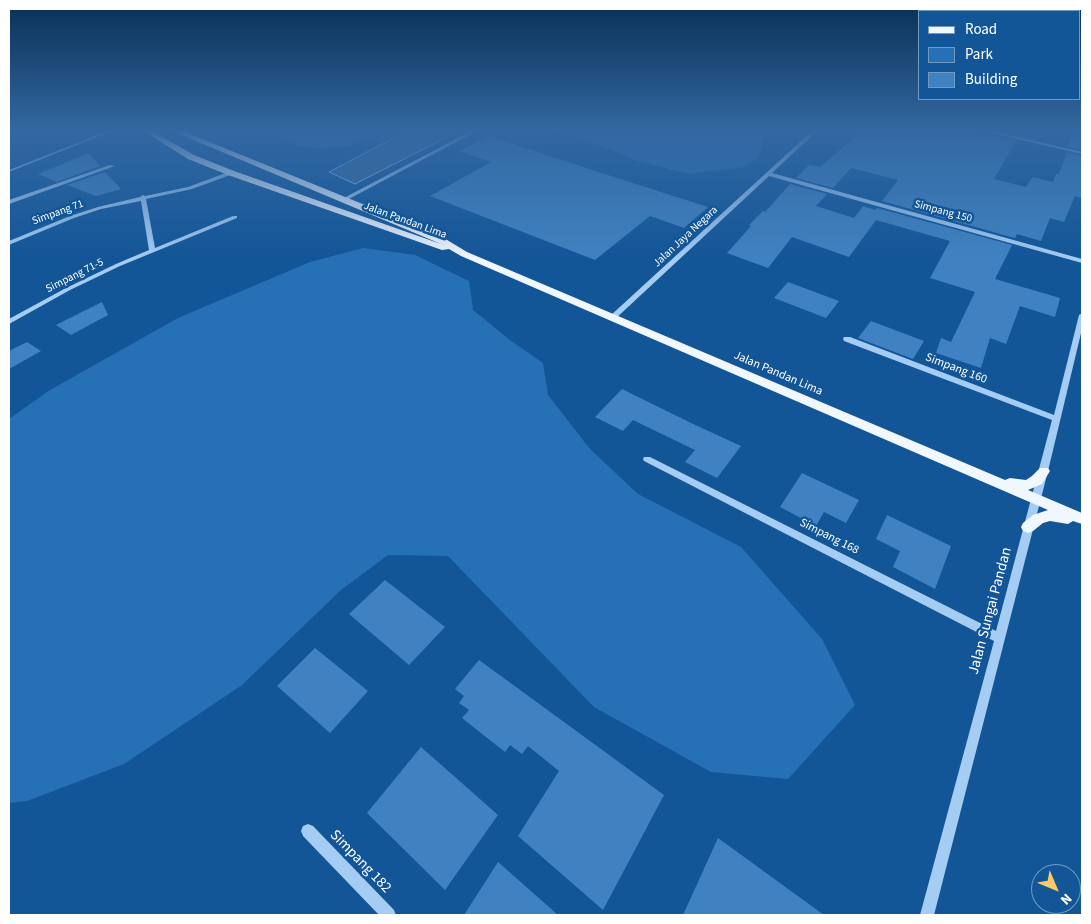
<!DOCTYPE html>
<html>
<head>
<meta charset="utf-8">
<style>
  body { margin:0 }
  #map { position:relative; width:1091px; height:924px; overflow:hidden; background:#135698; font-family:"Source Sans 3",sans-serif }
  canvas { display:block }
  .frame { position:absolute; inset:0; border:10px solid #fff; pointer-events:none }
  .legend { position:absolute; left:918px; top:10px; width:162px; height:90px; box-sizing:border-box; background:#135698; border:1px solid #719ac1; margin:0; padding:6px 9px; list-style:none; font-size:15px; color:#fff }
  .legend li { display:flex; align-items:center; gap:10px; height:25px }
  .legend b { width:25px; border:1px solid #719ac1 }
  .north { position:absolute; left:1031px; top:864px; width:50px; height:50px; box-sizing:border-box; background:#135698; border:1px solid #719ac1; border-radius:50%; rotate:135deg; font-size:14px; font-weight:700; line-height:20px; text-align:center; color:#fff }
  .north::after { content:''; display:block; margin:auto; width:18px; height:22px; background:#ffc967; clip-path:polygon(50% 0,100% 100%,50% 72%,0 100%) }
</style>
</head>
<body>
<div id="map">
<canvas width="1091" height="924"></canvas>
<div class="frame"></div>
<ul class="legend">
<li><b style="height:6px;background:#f1f7ff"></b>Road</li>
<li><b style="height:14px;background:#2670b6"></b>Park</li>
<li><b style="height:14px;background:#4082c1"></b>Building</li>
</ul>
<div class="north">N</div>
</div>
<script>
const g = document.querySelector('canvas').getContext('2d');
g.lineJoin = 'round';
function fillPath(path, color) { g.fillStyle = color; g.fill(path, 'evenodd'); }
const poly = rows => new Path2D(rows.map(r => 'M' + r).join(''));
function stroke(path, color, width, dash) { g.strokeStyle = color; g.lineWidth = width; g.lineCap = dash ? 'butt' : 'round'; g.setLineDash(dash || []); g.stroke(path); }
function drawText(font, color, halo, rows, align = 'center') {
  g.font = font + ' "Source Sans 3",sans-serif'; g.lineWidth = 5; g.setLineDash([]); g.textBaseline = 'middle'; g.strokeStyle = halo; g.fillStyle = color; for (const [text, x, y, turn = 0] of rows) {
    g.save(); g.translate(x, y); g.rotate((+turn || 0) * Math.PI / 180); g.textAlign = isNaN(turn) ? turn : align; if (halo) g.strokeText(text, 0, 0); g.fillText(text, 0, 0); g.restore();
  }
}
fillPath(poly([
  [279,130,388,130,345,146,316,148,301,146,284,137],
  [548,130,756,130,763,136,759,157,744,167,689,174,641,162,571,135],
  [363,248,415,255,469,281,473,310,510,340,543,363,548,395,590,449,638,494,741,547,822,639,855,705,788,779,711,772,594,707,448,556,388,555,341,590,242,685,124,764,27,801,9,803,9,419,50,390,178,318,310,262]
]), '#2670b6');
const water = poly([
  [409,130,461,130,355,184,329,172,409,130]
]);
fillPath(water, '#3a6a99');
stroke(water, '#97c9f6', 1);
fillPath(poly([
  [110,130,115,130,9,172,9,170,110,130]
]), '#97c9f6');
fillPath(poly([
  [863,130,964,130,1016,141,994,179,1026,187,1033,177,1053,182,1056,174,1059,174,1067,152,1082,156,1082,198,1075,196,1064,222,1050,218,1041,241,1017,234,1015,238,882,201,898,180,851,168,833,188,796,178,809,165,820,167],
  [1074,130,1082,130,1082,150,1068,147],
  [489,136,589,169,708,207,684,228,650,216,595,260,430,196,491,162,459,151],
  [89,153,100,166,57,182,38,174],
  [105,172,121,189,96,196,67,185],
  [790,184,827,194,816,206,854,218,863,206,875,210,877,208,1012,245,995,279,1060,298,1055,317,1020,306,1006,344,990,338,981,368,936,353,941,338,951,342,975,292,930,278,950,241,876,220,849,257,792,237,768,268,727,253,751,226,749,225,763,211,765,212],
  [788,282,839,301,826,318,774,298],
  [102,302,108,315,71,335,56,325],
  [871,321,924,341,913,359,858,338],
  [27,342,41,351,9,369,9,351],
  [622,389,691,423,741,446,717,478,685,462,695,450,633,420,623,431,595,417],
  [802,473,859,500,846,523,824,512,816,526,780,507],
  [887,515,951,546,935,589,893,567,900,551,876,539],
  [385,580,445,627,409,665,349,614],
  [315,648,368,691,330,733,277,686],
  [479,660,664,795,603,910,518,836,559,771,528,746,522,754,510,745,505,752,462,718,469,710,459,703,464,696,455,689],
  [421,747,498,815,445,890,367,813],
  [718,838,824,915,683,915],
  [498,862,558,915,464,915]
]), '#4082c1');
fillPath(poly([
  [473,130,479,130,345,201,340,200,473,130],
  [813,130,818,130,772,173,1082,259,1082,263,769,176,614,320,610,320,610,316,813,130],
  [979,130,988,130,1082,152,1082,154,979,130],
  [110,165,115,166,9,204,9,200,110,165],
  [231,171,234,173,233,174,192,189,146,199,155,248,233,216,237,216,237,218,120,266,70,290,9,324,9,319,66,288,116,264,149,250,141,201,101,209,74,218,11,244,9,245,9,241,70,216,98,207,140,197,143,195,145,196,188,187,231,171],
  [1082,313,1082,329,1048,471,934,915,920,915,994,641,644,461,643,459,644,457,650,457,996,631,1052,420,844,341,843,339,844,337,850,337,1054,415,1079,315,1082,313],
  [308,824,313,826,394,910,396,915,379,915,303,836,301,831,303,826,308,824]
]), '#a5cdf3');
fillPath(poly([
  [142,130,150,130,194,155,234,171,441,244,170,130,180,130,439,235,467,252,1005,480,1010,478,1026,480,1032,476,1040,468,1048,468,1050,471,1042,484,1028,490,1082,513,1082,524,1073,521,1068,524,1050,521,1043,523,1033,531,1028,533,1023,531,1021,527,1023,523,1033,515,1048,510,461,256,449,249,442,250,228,175,188,159,142,130]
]), '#f1f7ff');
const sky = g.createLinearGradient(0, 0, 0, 260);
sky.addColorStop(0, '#0a2f54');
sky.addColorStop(0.5, '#3368a2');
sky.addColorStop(1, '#3368a200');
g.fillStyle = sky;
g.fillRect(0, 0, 1091, 260);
drawText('11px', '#fff', '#135698', [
  ["Simpang 150",943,212,15],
  ["Simpang 71",58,213,-20],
  ["Jalan Pandan Lima",405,221,20],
  ["Jalan Jaya Negara",686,237,-43],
  ["Simpang 71-5",75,276,-27]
]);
drawText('12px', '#fff', '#135698', [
  ["Simpang 160",956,369,21],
  ["Jalan Pandan Lima",778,374,23],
  ["Simpang 168",829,537,27]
]);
drawText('15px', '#fff', '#135698', [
  ["Jalan Sungai Pandan",991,611,-75],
  ["Simpang 182",360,862,46]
]);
</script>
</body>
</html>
